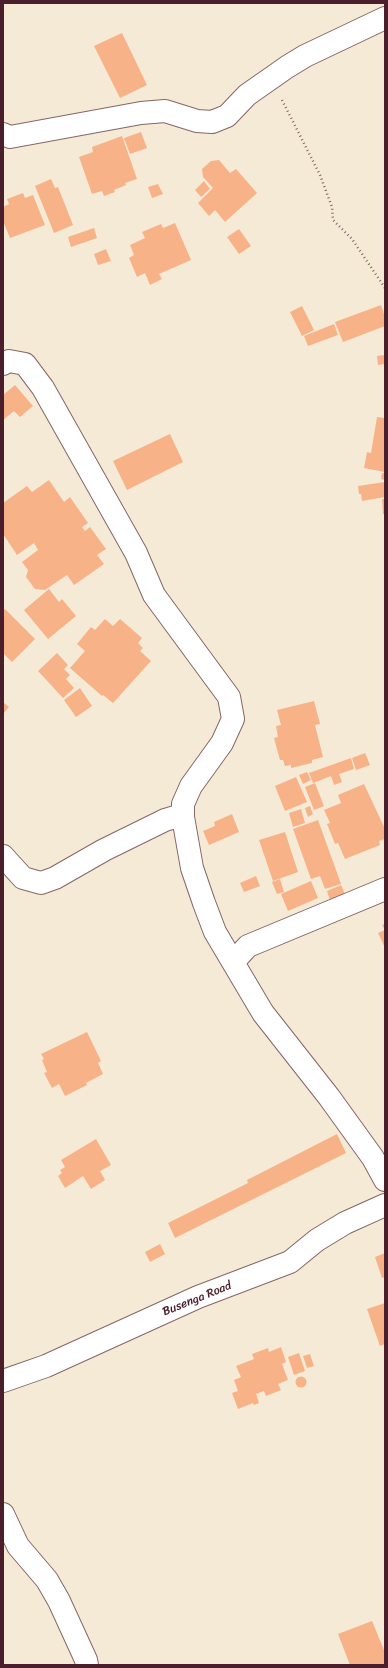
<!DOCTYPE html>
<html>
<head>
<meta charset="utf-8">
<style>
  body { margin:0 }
  #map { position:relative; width:388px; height:1668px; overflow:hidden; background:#f5ead6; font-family:Sriracha,sans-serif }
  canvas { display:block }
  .frame { position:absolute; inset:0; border:4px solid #4a1f2b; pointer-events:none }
</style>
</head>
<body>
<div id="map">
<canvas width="388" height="1668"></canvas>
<div class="frame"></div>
</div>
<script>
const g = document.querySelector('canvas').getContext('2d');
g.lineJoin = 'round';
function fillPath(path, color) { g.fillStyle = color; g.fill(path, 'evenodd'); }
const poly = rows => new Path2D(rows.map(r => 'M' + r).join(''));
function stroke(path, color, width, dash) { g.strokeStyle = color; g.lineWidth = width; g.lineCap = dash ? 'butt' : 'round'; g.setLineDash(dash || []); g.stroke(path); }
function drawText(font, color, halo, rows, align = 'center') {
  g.font = font + ' Sriracha,sans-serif'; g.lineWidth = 3.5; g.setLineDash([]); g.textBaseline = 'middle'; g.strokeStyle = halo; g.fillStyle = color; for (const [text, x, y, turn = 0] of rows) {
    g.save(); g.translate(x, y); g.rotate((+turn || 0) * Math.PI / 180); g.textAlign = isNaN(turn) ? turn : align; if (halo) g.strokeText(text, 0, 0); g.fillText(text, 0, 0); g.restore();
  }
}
fillPath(poly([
  [122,33,147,85,120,98,94,46],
  [141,132,147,148,130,154,124,138],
  [122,136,137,179,125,183,126,185,114,190,115,192,104,196,102,191,92,194,79,157,93,152,92,147],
  [219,160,230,173,236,169,257,193,225,222,215,210,209,216,198,203,213,188,203,177,202,169,211,161],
  [51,179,55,188,58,187,73,225,54,233,35,186],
  [204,181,210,189,201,197,195,190],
  [158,184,163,194,152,198,148,187],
  [23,193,25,198,33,195,45,225,10,238,3,221,3,207,9,204,7,199],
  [175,223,191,260,159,274,162,279,150,285,145,273,137,277,129,258,134,255,130,245,145,238,142,232,161,224,163,228],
  [94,228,97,238,71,247,68,237],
  [239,229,251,246,239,254,227,237],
  [106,249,111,261,98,265,94,254],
  [381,305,385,317,385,326,343,342,335,322],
  [302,306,314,330,302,336,290,312],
  [334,324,338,335,308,346,304,336],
  [385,355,385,364,378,365,377,356],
  [15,385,33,406,20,417,14,411,3,420,3,395],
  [377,417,385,418,385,472,364,468,367,452,371,453],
  [170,434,183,462,127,490,113,461],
  [382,473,385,473,385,480,381,479],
  [49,480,64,502,70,497,88,523,82,527,85,531,90,527,106,549,97,555,104,564,74,585,67,575,45,590,35,589,26,577,28,570,22,562,38,550,34,543,17,555,3,534,3,503,27,486,32,492],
  [385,482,385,497,362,501,361,494,359,494,358,486],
  [382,499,385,499,385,514,383,514],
  [49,589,59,602,62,599,76,616,48,639,24,610],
  [5,609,35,639,12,662,3,653,3,611],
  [105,619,113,626,120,619,142,638,138,643,143,648,140,651,151,661,113,703,103,695,102,696,70,668,85,651,77,644,91,627,95,630],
  [57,653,68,665,64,669,70,675,66,679,74,688,63,698,38,671],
  [80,688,92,706,76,717,64,700],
  [314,701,320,724,315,725,323,757,312,760,312,763,291,768,291,765,285,766,283,760,280,760,274,738,278,737,276,726,281,725,277,710],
  [3,702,9,707,3,714],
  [365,753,370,765,356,770,352,758],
  [351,758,354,769,339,774,342,782,334,785,331,776,313,783,309,773],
  [307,772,311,780,303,784,299,775],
  [296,777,307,802,285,811,275,786],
  [315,783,324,806,314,810,305,787],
  [364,784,385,829,385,839,379,841,380,845,345,859,338,843,335,844,327,824,330,823,324,810,341,803,338,795],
  [310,806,313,814,308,817,305,808],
  [301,809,305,823,293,827,289,813],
  [232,814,239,832,209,845,203,831,215,826,214,822],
  [318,820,341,884,325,889,320,876,311,879,293,829],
  [285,832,298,872,273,881,259,840],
  [256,876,260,886,244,892,240,883],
  [280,879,284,892,277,894,272,882],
  [311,881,318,898,288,911,281,894],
  [341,885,345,894,330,900,327,891],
  [385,924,385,948,378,933,385,930,382,925],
  [87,1032,101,1061,98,1063,103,1074,86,1083,87,1085,65,1096,59,1084,52,1088,44,1073,47,1072,42,1060,44,1059,41,1054],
  [337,1134,346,1153,175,1238,168,1223,248,1183,247,1180],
  [96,1139,111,1165,100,1171,105,1180,91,1189,83,1176,65,1188,58,1176,62,1173,60,1170,65,1167,61,1160],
  [160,1244,165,1254,150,1262,145,1252],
  [385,1253,385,1277,382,1278,375,1257],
  [385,1303,385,1344,380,1346,367,1309],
  [281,1347,286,1362,282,1364,288,1380,278,1384,281,1390,266,1396,264,1391,256,1394,259,1403,254,1405,253,1403,238,1409,232,1393,238,1391,234,1380,241,1377,236,1366,254,1359,252,1354,268,1348,269,1352],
  [299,1353,305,1371,294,1375,288,1357],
  [310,1354,314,1366,307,1368,303,1356],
  '295.5 1382a5.5 5.5 0 1 1 11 0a5.5 5.5 0 1 1-11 0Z',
  [372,1621,384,1650,385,1649,385,1665,350,1665,338,1634]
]), '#f8b288');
const minor = poly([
  [3,134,10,137,141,113,165,111,197,121,212,122,227,116,247,95,287,67,305,56,385,18],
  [3,364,9,361,25,364,43,388,136,553,154,595,229,697,233,719,222,743,191,786,183,804,183,817,192,868,204,903,215,932,263,1013,329,1097,373,1158,385,1180],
  [3,856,23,878,41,883,55,878,104,850,165,820,175,817,183,817],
  [233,962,248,946,385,889],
  [3,1381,46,1366,198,1297,290,1262,317,1240,345,1223,385,1205],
  [3,1514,18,1546,47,1580,59,1601,86,1660,87,1665]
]);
stroke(minor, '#866667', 24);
stroke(poly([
  [282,100,320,175,332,207,333,220,352,239,385,288]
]), '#866667', 2.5, [1, 3]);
stroke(minor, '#fff', 22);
drawText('12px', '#4a1f2b', '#fff', [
  ["Busenga Road",197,1299,-22]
]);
</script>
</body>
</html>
